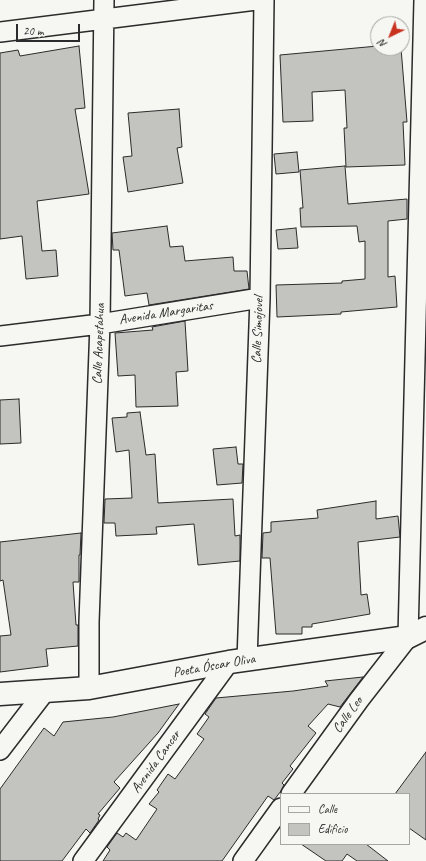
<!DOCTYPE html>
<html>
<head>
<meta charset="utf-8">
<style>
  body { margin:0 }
  #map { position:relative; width:426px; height:861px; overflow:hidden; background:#f6f6f2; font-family:Caveat,sans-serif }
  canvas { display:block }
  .legend { position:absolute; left:280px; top:793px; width:130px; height:52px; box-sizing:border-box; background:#f6f6f2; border:1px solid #a5a5a2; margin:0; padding:5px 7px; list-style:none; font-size:12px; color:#2b2b2b }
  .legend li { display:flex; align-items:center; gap:8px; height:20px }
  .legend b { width:20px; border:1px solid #a5a5a2 }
  .north { position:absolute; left:370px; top:16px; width:40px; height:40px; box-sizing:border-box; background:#f6f6f2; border:1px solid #a5a5a2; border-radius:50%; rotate:223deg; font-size:11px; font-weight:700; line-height:16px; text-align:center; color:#2b2b2b }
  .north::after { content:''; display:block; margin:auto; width:14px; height:18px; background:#c8321e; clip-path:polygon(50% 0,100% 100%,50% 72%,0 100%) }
  .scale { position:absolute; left:16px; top:24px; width:64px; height:18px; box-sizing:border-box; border:2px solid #2b2b2b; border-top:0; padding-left:5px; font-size:12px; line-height:14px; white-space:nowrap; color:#2b2b2b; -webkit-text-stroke:3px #f6f6f2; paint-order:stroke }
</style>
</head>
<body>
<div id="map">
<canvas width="426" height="861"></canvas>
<ul class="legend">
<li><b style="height:5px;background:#f6f6f2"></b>Calle</li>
<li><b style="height:11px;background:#c3c3c0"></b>Edificio</li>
</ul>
<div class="north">N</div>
<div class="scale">20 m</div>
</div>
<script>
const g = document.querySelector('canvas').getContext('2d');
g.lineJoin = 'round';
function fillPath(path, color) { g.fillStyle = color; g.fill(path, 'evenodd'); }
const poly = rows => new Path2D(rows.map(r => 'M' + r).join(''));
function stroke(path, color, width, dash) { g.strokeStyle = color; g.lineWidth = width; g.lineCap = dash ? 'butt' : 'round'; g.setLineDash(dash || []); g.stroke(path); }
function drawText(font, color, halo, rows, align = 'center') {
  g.font = font + ' Caveat,sans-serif'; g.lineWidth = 3; g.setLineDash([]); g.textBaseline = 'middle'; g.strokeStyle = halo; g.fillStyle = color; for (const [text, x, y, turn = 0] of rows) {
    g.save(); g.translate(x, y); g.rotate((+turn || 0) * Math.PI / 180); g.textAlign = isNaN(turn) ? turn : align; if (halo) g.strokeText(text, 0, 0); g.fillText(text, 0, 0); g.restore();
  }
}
const building = poly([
  [79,46,85,108,75,109,89,194,37,201,42,251,56,250,58,276,26,279,22,236,0,239,0,53,18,50,20,56,79,46],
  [378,46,378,48,401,48,407,122,403,122,405,165,346,167,344,128,347,128,345,90,312,92,313,121,283,122,280,55,378,46],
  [179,109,182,147,177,148,183,183,128,192,123,157,132,156,128,113,179,109],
  [297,152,299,172,276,174,274,154,297,152],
  [345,166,348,204,407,199,407,219,388,221,388,277,395,276,397,307,341,312,341,314,277,317,276,285,342,283,342,281,365,279,365,241,359,242,357,226,301,227,300,208,303,208,300,170,345,166],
  [167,226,170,247,183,246,185,261,233,257,234,271,247,271,249,289,149,305,147,293,125,296,119,250,113,250,112,233,167,226],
  [296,228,298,248,278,249,276,230,296,228],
  [185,321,188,371,176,372,178,406,136,407,135,375,118,376,115,333,153,330,152,327,185,321],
  [19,399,21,443,0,444,0,400,19,399],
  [140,412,146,455,155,454,158,503,233,499,235,536,240,535,240,561,198,565,194,524,156,527,157,534,116,536,115,523,104,523,105,499,132,498,129,450,116,452,112,418,127,417,127,413,140,412],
  [236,447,238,464,243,464,242,483,217,485,213,449,236,447],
  [376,501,376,519,398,516,400,537,358,542,361,595,367,594,370,614,312,624,312,627,302,627,302,634,276,634,270,558,262,558,263,533,271,532,271,522,318,518,317,510,376,501],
  [81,533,80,555,79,555,79,582,73,582,76,625,78,625,78,646,46,649,48,666,0,672,0,636,11,635,3,580,0,581,0,542,81,533],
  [363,677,340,707,328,704,308,726,316,733,290,766,293,769,282,783,284,785,281,791,274,800,268,796,222,861,103,861,110,850,107,847,117,833,123,837,126,833,136,840,157,809,149,804,159,792,157,790,168,774,175,779,204,739,197,734,209,717,205,714,216,698,293,691,328,686,325,681,363,677],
  [179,704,158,733,114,782,120,788,98,814,100,815,98,819,99,820,90,833,86,829,62,861,0,861,0,789,44,728,54,736,63,722,113,717,179,704],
  [426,752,426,840,409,828,409,794,395,794,426,752],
  [301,844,366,844,388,861,357,861,347,854,342,861,326,861,301,844]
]);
fillPath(building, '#c3c3c0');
stroke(building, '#2b2b2b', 1);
const street = poly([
  [0,32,256,0],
  [0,336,100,324,260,298],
  [247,660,260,298,264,0],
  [89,688,89,622,100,324,104,0],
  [0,750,46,690],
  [291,794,359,700,408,637,424,0],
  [83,861,229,662],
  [243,861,281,808]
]);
const secondary = poly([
  [0,694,89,688,229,662,408,637,426,628]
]);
stroke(street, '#2b2b2b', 22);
stroke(secondary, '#2b2b2b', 25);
stroke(street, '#f6f6f2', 19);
stroke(secondary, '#f6f6f2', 22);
drawText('14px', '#2b2b2b', '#f6f6f2', [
  ["Avenida Margaritas",166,313,-9],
  ["Calle Simojovel",258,330,-88],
  ["Calle Acapetahua",99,344,-88],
  ["Poeta Óscar Oliva",214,666,-10],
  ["Calle Leo",348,715,-54],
  ["Avenida Cancer",156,762,-54]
]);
</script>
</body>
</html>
